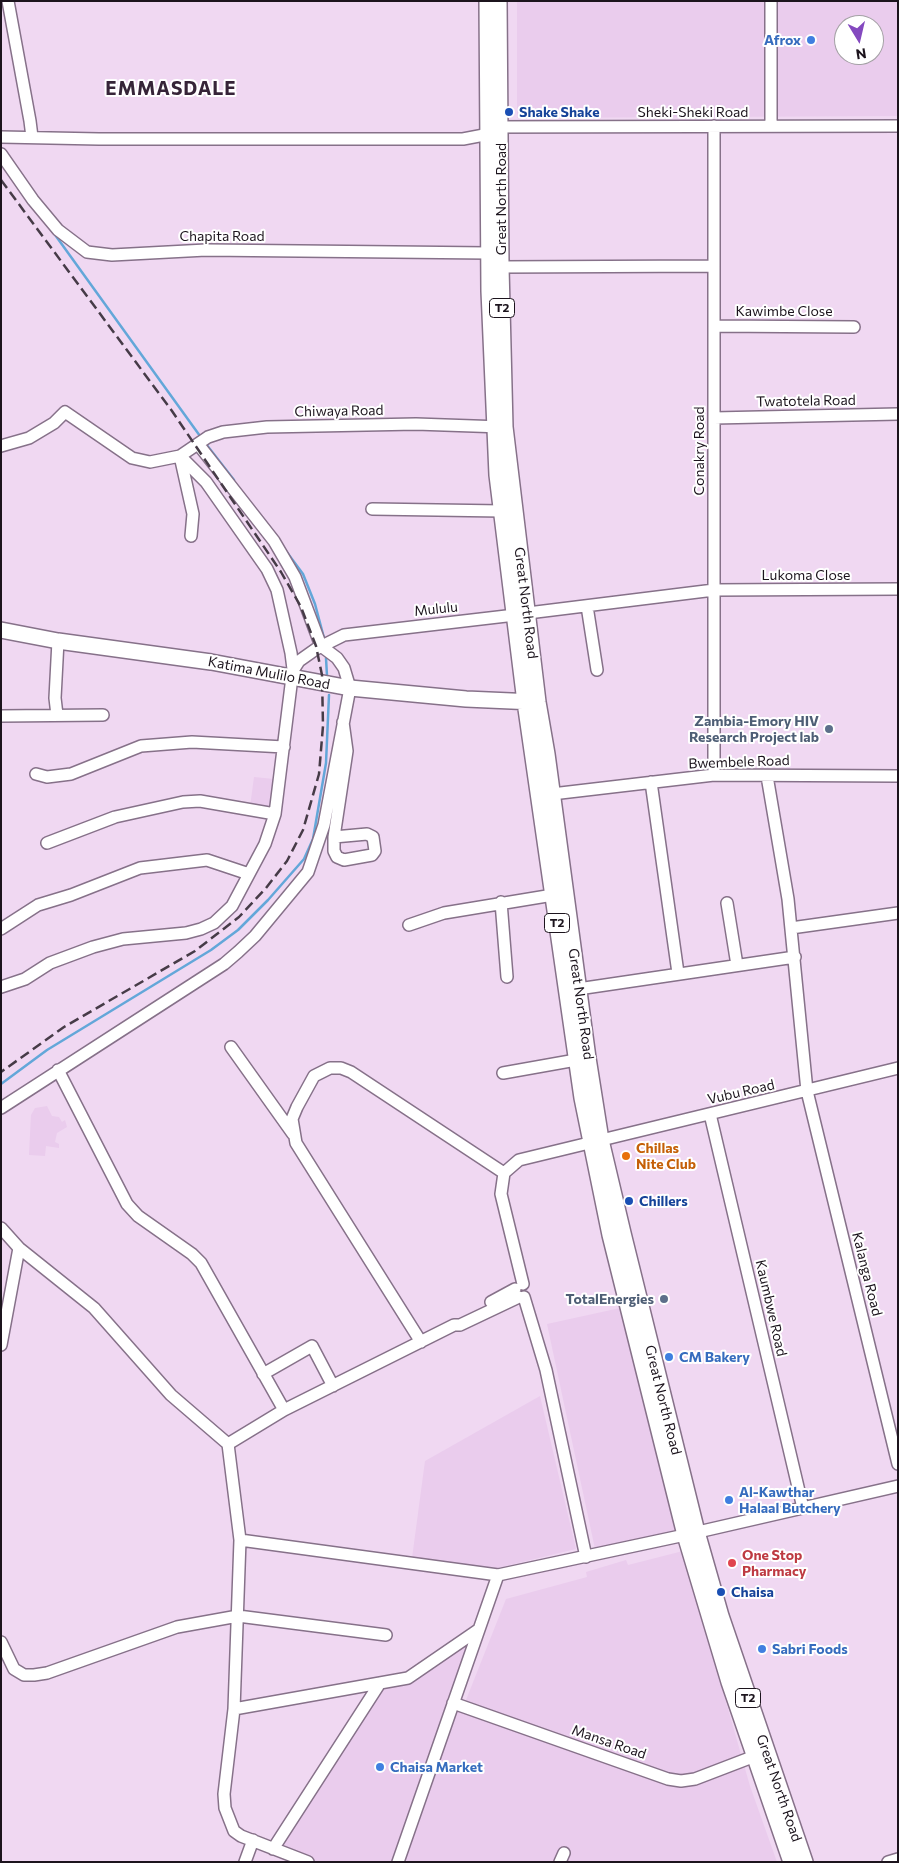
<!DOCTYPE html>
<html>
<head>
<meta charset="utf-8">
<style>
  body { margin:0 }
  #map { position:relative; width:899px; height:1863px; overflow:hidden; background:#f0d8f2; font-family:Commissioner,sans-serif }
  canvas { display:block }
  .frame { position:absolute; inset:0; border:2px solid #1c141d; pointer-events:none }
  .north { position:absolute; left:834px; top:15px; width:50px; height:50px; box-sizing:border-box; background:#fff; border:1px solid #a4a1a5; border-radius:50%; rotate:171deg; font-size:14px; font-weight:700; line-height:20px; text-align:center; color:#1c141d }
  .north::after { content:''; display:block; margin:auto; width:18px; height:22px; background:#8449bf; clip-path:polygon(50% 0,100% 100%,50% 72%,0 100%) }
</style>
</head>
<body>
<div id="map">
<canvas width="899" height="1863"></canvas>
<div class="frame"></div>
<div class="north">N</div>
</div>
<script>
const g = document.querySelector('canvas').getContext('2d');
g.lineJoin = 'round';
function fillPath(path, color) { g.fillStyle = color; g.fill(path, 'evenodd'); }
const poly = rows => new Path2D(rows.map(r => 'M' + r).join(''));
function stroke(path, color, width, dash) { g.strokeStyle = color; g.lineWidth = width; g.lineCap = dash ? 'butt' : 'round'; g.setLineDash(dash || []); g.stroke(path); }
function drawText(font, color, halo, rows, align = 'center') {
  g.font = font + ' Commissioner,sans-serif'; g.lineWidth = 4; g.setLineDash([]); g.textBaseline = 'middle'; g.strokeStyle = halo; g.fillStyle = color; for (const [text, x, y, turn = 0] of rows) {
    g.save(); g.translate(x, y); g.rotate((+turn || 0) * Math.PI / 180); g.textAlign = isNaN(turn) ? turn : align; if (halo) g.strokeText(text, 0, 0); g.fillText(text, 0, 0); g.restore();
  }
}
fillPath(poly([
  [517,1,898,1,898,116,517,118],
  [844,25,874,25,874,55,844,55],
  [254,777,274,779,271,809,250,807],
  [47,1106,52,1116,59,1117,62,1122,65,1120,67,1127,57,1133,55,1142,59,1144,59,1148,46,1146,45,1156,29,1155,31,1115,35,1108],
  [620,1308,676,1532,595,1549,547,1324],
  [540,1396,576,1549,489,1570,412,1558,425,1461],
  [683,1551,750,1786,777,1862,398,1862,455,1704,466,1700,506,1599,587,1577,586,1572,626,1560,628,1565],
  [474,1637,396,1862,318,1862,280,1847,382,1686]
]), '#eacced');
stroke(poly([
  [53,232,200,436],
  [206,444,234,480],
  [283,547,303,574,315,604,324,638],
  [326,658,327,676],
  [1,1084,47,1050,211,950,238,930,268,900,304,859,313,839,326,763,329,695]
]), '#63a7d9', 2.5);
const minor = poly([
  [8,1,30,121,32,137],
  [771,1,771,126],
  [1,137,99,139,463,139,484,135,489,127,898,126],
  [1,154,33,200,58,230,87,252,112,255,206,250,488,253],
  [501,267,714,266],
  [714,326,854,327],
  [714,418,898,414],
  [1,446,29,438,54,423,65,412,132,458,150,462,180,456,208,437,223,432,267,427,416,424,502,427],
  [180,456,193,514,191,536],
  [372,509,502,511],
  [587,606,597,670],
  [528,613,714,590,898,589],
  [292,672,299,661,316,649,344,635,515,615],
  [57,715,55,698,58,641],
  [1,716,103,715],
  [36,774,47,777,71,774,141,746,192,742,284,747],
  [714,775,714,126],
  [767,776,788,899,807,1091,898,1464],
  [651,782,678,973],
  [552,794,714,775,898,776],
  [367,834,373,837,375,851,372,855,344,860,337,857,334,851,334,837,367,834],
  [334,837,347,751,343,722],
  [47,843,115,817,183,802,200,801,275,814],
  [501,902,507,977],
  [727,903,737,965],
  [409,925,444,913,553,895],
  [791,928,898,913],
  [1,929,38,905,71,895,140,868,207,860,249,874],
  [1,987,25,979,50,963,93,947,123,939,186,933,201,929,214,923,232,906,265,844,275,814,293,669,291,653,277,590,267,569,206,482,180,456],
  [578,989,795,957],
  [231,1047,293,1134],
  [58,1070,127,1204,138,1216,192,1254,201,1263,284,1410],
  [503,1073,576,1060],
  [1,1108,224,964,238,952,255,936,308,872,324,825,350,688,344,668,337,658,321,646,295,577,274,541,198,444],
  [710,1114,803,1508],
  [1,1228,19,1248,94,1308,171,1395,228,1444],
  [523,1284,501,1194,504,1173,519,1160,898,1068],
  [524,1297,546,1370,586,1557],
  [491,1302,515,1289],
  [421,1342,296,1143,292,1119,297,1107,314,1076,330,1068,341,1068,351,1072,504,1173],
  [1,1345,19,1248],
  [263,1374,312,1346,333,1386],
  [240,1540,498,1575,685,1535,898,1486],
  [1,1642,14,1669,24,1675,34,1675,47,1673,177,1627,238,1616,386,1635],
  [453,1703,668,1779,681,1781,695,1779,755,1756],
  [234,1709,408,1678,478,1630],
  [273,1849,380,1683],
  [245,1862,253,1840],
  [308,1862,241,1836,234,1831,225,1808,224,1794,234,1709,240,1540,228,1444,284,1410,454,1325,460,1325,519,1297],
  [398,1862,498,1575],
  [560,1862,564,1853],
  [888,1862,898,1859]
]);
const major = poly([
  [487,1,489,291,497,475,525,702,582,1098,610,1235,685,1535,729,1682,791,1862],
  [499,1,501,267,505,427,538,702,547,754,588,1058,601,1140,623,1233,697,1532,721,1616,805,1862],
  [1,630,58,641,211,662,350,688,466,699,534,702]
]);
stroke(minor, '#867189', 14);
stroke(major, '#867189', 18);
stroke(minor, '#fff', 11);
stroke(major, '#fff', 15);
stroke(poly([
  [1,180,172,411,281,572,301,607,316,646,322,675,323,726,319,774,303,830,287,861,266,888,239,917,195,951,64,1027,1,1072]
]), '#463b47', 2.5, [10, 5]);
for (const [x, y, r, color] of [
  [811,40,5,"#3f7fe0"],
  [509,112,5,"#1a4fb4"],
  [829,729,5,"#5c6f8a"],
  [626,1156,5,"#e8710a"],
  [629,1201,5,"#1a4fb4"],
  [664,1299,5,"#5c6f8a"],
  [669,1357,5,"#3f7fe0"],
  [729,1500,5,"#3f7fe0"],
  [732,1563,5,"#e0444e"],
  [721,1592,5,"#1a4fb4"],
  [762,1649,5,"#3f7fe0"],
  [380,1767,5,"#3f7fe0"]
]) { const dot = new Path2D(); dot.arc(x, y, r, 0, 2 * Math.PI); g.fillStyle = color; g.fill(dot); stroke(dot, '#fff', 2); }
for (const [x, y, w] of [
  [502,308,25],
  [557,923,25],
  [748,1698,25]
]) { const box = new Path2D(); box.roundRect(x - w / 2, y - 9.5, w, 19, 4); g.fillStyle = '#fff'; g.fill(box); stroke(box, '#1c141d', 1); }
drawText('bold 12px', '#1c141d', null, [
  ["T2",502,308],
  ["T2",557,923],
  ["T2",748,1698]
]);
drawText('bold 14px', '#366cbe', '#fff', [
  ["Afrox",801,40,"right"],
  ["CM Bakery",679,1357],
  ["Al-Kawthar",739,1492],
  ["Halaal Butchery",739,1508],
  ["Sabri Foods",772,1649],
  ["Chaisa Market",390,1767]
], 'left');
drawText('bold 14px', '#164399', '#fff', [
  ["Shake Shake",519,112],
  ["Chillers",639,1201],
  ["Chaisa",731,1592]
], 'left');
drawText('14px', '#1c141d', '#fff', [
  ["Sheki-Sheki Road",693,112],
  ["Great North Road",501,199,-90],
  ["Chapita Road",222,236],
  ["Kawimbe Close",784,311],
  ["Twatotela Road",806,401,-1],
  ["Chiwaya Road",339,411,-1],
  ["Conakry Road",699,451,-90],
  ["Lukoma Close",806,575],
  ["Great North Road",526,603,83],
  ["Mululu",436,609,-6],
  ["Katima Mulilo Road",269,673,11],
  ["Bwembele Road",739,762,-2],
  ["Great North Road",581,1004,82],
  ["Vubu Road",741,1092,-13],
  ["Kalanga Road",867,1274,76],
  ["Kaumbwe Road",771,1308,77],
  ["Great North Road",663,1400,76],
  ["Mansa Road",609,1742,19],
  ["Great North Road",779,1788,71]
]);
drawText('bold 14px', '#4e5e75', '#fff', [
  ["Zambia-Emory HIV",819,721],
  ["Research Project lab",819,737],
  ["TotalEnergies",654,1299]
], 'right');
drawText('bold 14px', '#c56008', '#fff', [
  ["Chillas",636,1148],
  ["Nite Club",636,1164]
], 'left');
drawText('bold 14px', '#be3a42', '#fff', [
  ["One Stop",742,1555],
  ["Pharmacy",742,1571]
], 'left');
g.letterSpacing = '1px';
drawText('bold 19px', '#362438', '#fff', [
  ["EMMASDALE",171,89]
]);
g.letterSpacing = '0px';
</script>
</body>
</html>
